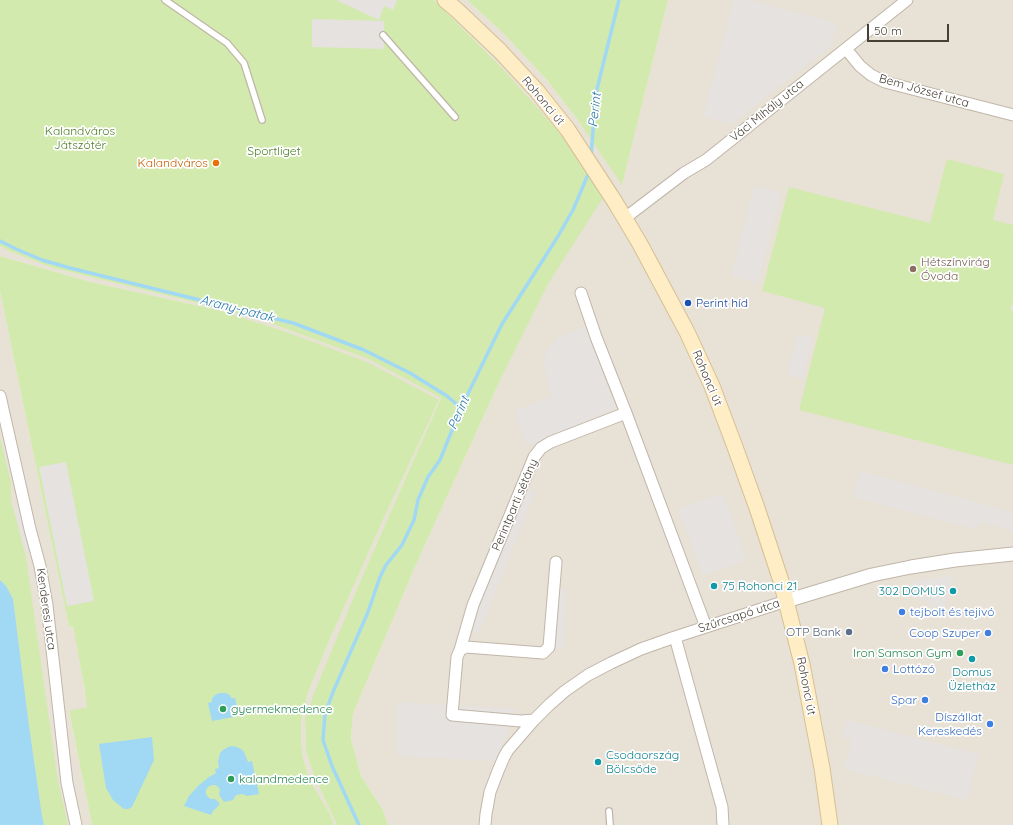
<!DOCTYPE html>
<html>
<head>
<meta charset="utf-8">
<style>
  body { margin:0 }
  #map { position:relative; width:1013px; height:825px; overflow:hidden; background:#f4efe7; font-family:Quicksand,sans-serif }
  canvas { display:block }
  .scale { position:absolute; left:867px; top:24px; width:82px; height:18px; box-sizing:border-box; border:2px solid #473f35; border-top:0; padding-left:5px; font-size:12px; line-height:14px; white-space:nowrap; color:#473f35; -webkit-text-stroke:3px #fff; paint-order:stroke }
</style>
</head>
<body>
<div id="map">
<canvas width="1013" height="825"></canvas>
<div class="scale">50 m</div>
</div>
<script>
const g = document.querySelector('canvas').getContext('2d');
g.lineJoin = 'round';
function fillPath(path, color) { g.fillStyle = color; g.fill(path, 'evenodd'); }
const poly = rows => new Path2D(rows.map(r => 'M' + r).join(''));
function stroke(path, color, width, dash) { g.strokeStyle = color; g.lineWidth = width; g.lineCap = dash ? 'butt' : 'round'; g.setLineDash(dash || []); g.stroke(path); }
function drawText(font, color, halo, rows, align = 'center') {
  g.font = font + ' Quicksand,sans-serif'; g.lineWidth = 3.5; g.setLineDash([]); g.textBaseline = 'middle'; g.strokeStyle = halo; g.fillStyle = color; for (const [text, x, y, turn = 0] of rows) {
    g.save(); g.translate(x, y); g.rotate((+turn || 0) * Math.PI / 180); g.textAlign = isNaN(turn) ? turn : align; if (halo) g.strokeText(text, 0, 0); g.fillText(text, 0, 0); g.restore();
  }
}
fillPath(poly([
  [434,0,467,0,502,32,547,80,577,119,622,184,668,0,1013,0,1013,825,388,825,383,810,361,776,351,739,353,714,414,569,502,376,548,284,500,66],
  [0,246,11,252,53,268,222,309,267,322,368,359,441,398,361,579,305,719,306,752,315,778,337,825,334,825,329,812,310,781,303,758,301,741,301,722,308,692,329,641,384,518,439,400,281,330,218,310,91,282,0,256],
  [0,291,69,627,73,626,78,650,87,707,69,712,92,825,0,825]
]), '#e8e1d5');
fillPath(poly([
  [0,0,434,0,500,66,558,131,604,196,548,284,502,376,414,569,353,714,351,739,361,776,383,810,388,825,337,825,315,778,306,752,305,719,313,696,361,579,441,398,368,359,267,322,222,309,53,268,11,252,0,246],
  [467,0,668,0,622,185,577,119,547,80,502,32],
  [947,159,1004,174,993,220,1013,225,1013,300,1010,310,1013,311,1013,465,799,410,825,308,762,291,789,187,930,223],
  [0,256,91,282,218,310,281,330,367,362,439,400,384,518,329,641,308,692,301,722,301,741,303,758,310,781,329,812,334,825,92,825,69,711,87,707,84,686,73,626,69,627,0,291],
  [0,437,11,483,11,500,26,557,57,776,68,825,44,825,42,816,29,726,13,599,6,586,0,580]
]), '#d3eaae');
fillPath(poly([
  [336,0,397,0,393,10,384,6,379,20],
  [734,0,750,0,837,23,831,46,732,124,703,116],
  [312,19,384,21,384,49,312,47],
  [754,186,781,192,758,283,731,276],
  [586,326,616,408,527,446,515,411,552,396,543,365,546,350,559,337],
  [798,334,813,338,803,379,787,375],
  [66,462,94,601,67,606,39,467],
  [860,471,1013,512,1013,531,980,522,977,530,853,497],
  [522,487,535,492,479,633,466,628],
  [722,493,747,560,703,576,678,509],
  [23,504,35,549,25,552,14,506],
  [954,575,944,610,929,606,930,602,906,596,910,582],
  [554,588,567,590,563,649,549,647],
  [397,702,516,709,496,761,397,756],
  [847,720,979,754,967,800,844,769,852,739,842,737]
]), '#e5e2df');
fillPath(poly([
  [0,580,6,586,13,599,29,726,42,816,44,825,0,825],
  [220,693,225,693,230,695,231,698,235,698,239,716,212,721,208,703,212,702,212,698,215,695],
  [152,737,154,760,132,807,128,809,124,809,113,800,106,788,99,744],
  [232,746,237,747,241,749,244,752,248,762,252,761,259,794,247,796,243,794,236,795,233,800,224,802,219,795,220,791,219,788,216,785,212,785,208,787,206,790,206,794,208,797,211,799,215,799,220,804,213,811,211,815,184,806,189,796,198,786,209,777,216,773,215,769,219,768,218,762,220,753,223,750,228,747]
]), '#a1d8f3');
stroke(poly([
  [591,156,596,93,619,0],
  [0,241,16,249,42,260,70,268,293,323,364,350,410,373,447,396,461,408],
  [359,825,332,766,323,740,325,714,333,692,368,612,380,577,386,565,402,545,414,520,418,500,428,477,440,460,461,408,502,324,557,238,573,210,589,172]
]), '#a1d8f3', 3.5);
const service = poly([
  [165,0,227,43,244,63,262,120],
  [383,35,455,117],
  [609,811,610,825]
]);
const minor = poly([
  [846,49,860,66,871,75,885,82,1013,115],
  [625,218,684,173,706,160,907,0],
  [581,293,596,337,626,413,706,627],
  [0,396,30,529,40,566,47,605,67,783,76,825],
  [675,637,722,807,723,825],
  [460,650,473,605,534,457,541,448,551,442,626,413],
  [534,720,521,721,452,715,457,657,460,650,466,647,543,653,549,647,556,562],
  [485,825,486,814,490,792,498,771,504,757,508,750,534,720,549,705,565,691,588,675,611,663,641,649,675,637,786,601]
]);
const tertiary = poly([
  [786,601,872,575,911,567,955,560,1013,554]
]);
const secondary = poly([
  [445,0,458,11,500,51,537,91,568,130,615,202,640,244,687,332,712,386,735,447,757,508,781,581,802,664,822,768,830,825]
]);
stroke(service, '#c0b6a9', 8);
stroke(minor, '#c0b6a9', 13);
stroke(tertiary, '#c0b6a9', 15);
stroke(secondary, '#d6c095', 17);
stroke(service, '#fff', 5.5);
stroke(minor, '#fff', 11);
stroke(tertiary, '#fff', 13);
stroke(secondary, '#ffedc6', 15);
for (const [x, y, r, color] of [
  [216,163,4,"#e8710a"],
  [913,269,4,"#8d6e63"],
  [688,303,4,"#1a4fb4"],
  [714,586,4,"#0f9aa8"],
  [953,591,4,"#0f9aa8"],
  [902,612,4,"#3f7fe0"],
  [849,632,4,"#5c6f8a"],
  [988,633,4,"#3f7fe0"],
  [960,653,4,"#2e9e5b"],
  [972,659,4,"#0f9aa8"],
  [885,669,4,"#3f7fe0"],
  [925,700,4,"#3f7fe0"],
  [223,709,4,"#2e9e5b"],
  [990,724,4,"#3f7fe0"],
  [598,762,4,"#0f9aa8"],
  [231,779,4,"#2e9e5b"]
]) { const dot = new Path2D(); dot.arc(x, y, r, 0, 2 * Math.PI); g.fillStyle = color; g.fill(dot); stroke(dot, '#fff', 1.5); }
drawText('12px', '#473f35', '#fff', [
  ["Bem József utca",924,91,16],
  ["Rohonci út",543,101,50],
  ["Váci Mihály utca",767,111,-39],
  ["Rohonci út",707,378,67],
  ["Perintparti sétány",515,505,-67],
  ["Kenderesi utca",46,609,82],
  ["Szűrcsapó utca",739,616,-18],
  ["Rohonci út",806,686,79]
]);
drawText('12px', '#4d7c26', '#fff', [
  ["Kalandváros",80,131],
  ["Játszótér",80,145],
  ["Sportliget",274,151]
]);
drawText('12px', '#c56008', '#fff', [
  ["Kalandváros",208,163]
], 'right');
drawText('12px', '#785e54', '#fff', [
  ["Hétszínvirág",921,262],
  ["Óvoda",921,276]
], 'left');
drawText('12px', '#164399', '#fff', [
  ["Perint híd",696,303]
], 'left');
drawText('12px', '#0d838f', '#fff', [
  ["75 Rohonci 21",722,586],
  ["302 DOMUS",945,591,"right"],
  ["Domus",972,672,"center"],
  ["Üzletház",972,686,"center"],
  ["Csodaország",606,755],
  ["Bölcsőde",606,769]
], 'left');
drawText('12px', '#366cbe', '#fff', [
  ["tejbolt és tejivó",910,612,"left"],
  ["Coop Szuper",980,633],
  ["Lottózó",893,669,"left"],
  ["Spar",917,700],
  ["Díszállat",982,717],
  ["Kereskedés",982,731]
], 'right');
drawText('12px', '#4e5e75', '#fff', [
  ["OTP Bank",841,632]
], 'right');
drawText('12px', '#27864d', '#fff', [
  ["Iron Samson Gym",952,653,"right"],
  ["gyermekmedence",231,709],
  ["kalandmedence",239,779]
], 'left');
drawText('italic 13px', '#287aa7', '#fff', [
  ["Perint",595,110,-84],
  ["Arany-patak",237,309,14],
  ["Perint",459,413,-66]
]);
</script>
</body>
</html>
